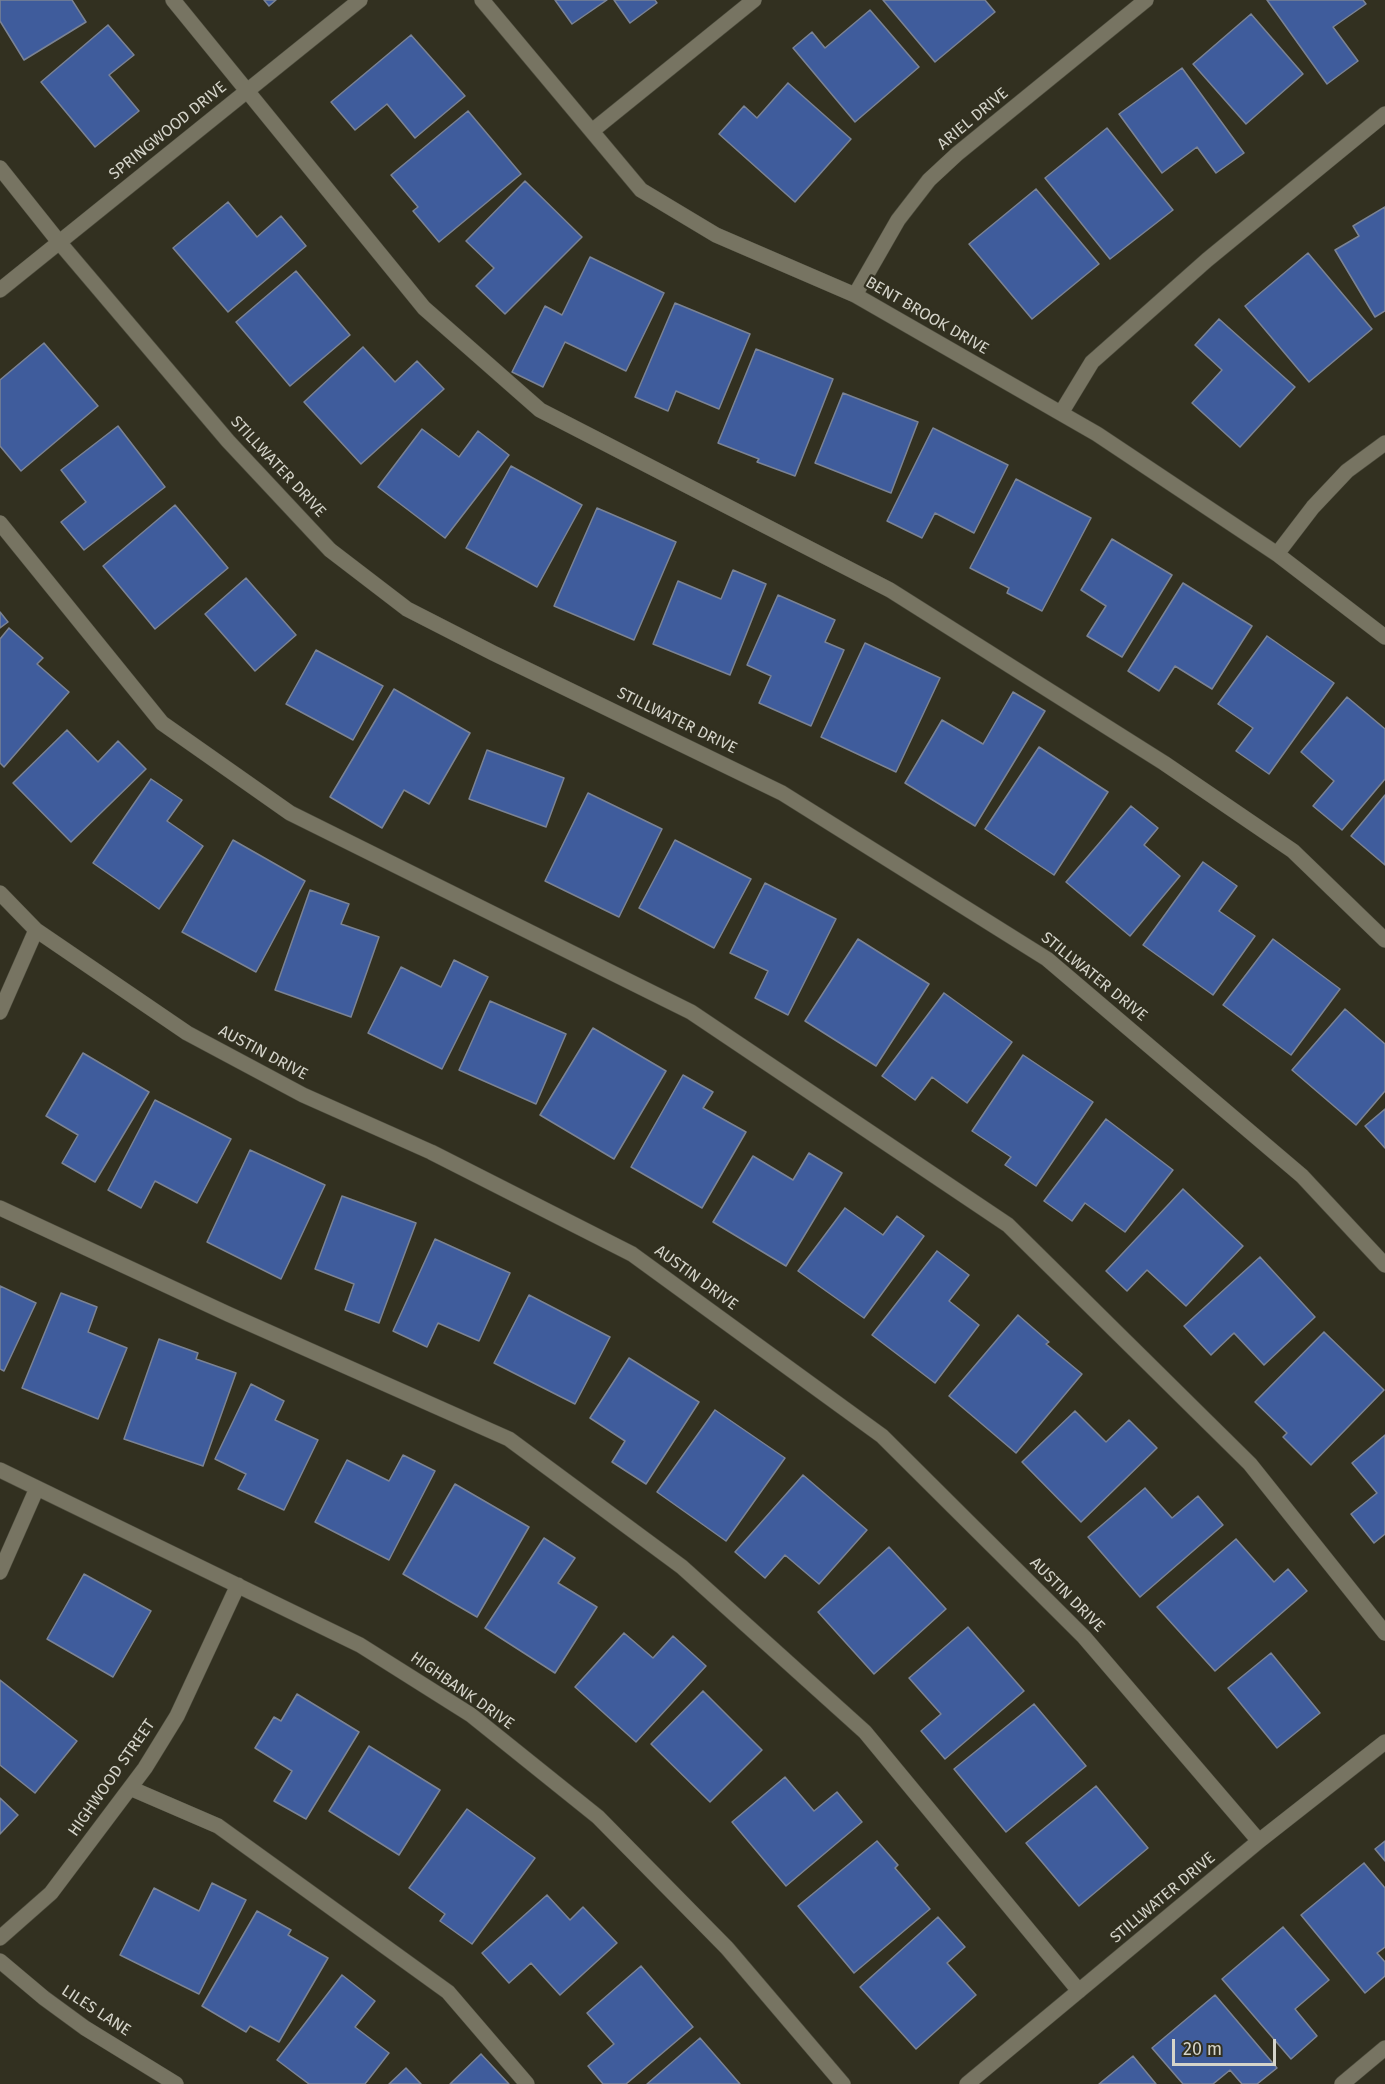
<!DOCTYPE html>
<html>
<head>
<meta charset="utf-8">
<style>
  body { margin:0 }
  #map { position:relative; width:1385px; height:2084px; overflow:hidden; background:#323020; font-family:"Fira Sans",sans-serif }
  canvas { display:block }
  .scale { position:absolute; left:1172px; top:2039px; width:104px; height:27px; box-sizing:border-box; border:3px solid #d5d4ca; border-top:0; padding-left:8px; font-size:18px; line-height:21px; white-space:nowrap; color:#d5d4ca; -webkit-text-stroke:4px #323020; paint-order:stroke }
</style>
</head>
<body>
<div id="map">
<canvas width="1385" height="2084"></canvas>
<div class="scale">20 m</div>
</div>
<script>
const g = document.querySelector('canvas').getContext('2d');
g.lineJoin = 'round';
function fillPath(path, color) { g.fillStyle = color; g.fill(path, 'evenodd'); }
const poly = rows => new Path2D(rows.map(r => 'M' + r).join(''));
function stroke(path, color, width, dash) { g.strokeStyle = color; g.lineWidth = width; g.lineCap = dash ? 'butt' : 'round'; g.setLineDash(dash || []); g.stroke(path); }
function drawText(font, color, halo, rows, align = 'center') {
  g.font = font + ' "Fira Sans",sans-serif'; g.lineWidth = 4.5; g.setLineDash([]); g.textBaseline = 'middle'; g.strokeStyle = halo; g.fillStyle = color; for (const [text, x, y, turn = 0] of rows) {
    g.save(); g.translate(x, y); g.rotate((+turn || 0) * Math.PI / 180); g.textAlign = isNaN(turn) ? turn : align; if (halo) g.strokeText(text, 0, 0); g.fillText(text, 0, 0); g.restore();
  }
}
const building = poly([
  [0,0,72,0,86,22,24,60,0,21,0,0],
  [264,0,276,0,269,6,264,0],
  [555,0,607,0,572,24,555,0],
  [614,0,655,0,657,3,630,23,614,0],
  [883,0,985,0,995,12,935,62,883,0],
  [1267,0,1363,0,1366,4,1333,27,1358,61,1327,84,1267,0],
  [870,10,919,67,855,122,793,48,812,32,825,48,870,10],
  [1251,14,1303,74,1246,124,1193,64,1251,14],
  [108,25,134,55,109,75,139,111,95,147,41,82,108,25],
  [411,35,465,96,415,138,387,104,355,130,331,102,411,35],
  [1182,68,1244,153,1216,173,1197,147,1162,173,1119,114,1182,68],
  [788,83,851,139,795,202,719,134,744,106,757,118,788,83],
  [468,111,521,174,439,242,413,211,418,207,391,175,468,111],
  [1107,128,1173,210,1110,259,1045,178,1107,128],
  [525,181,582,237,505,314,476,286,494,268,466,241,525,181],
  [1036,189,1099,264,1032,319,969,244,1036,189],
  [228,202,257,237,281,216,306,246,228,312,173,248,228,202],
  [1385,207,1385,311,1375,317,1335,250,1359,236,1353,226,1385,207],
  [1308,253,1372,329,1309,382,1245,306,1308,253],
  [590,257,664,293,626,371,565,342,543,387,512,372,545,306,562,315,590,257],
  [296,271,350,335,290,386,236,322,296,271],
  [675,303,750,334,719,409,676,391,668,411,635,397,675,303],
  [1219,319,1295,387,1240,447,1192,403,1222,370,1195,345,1219,319],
  [44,343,98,406,21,471,0,446,0,380,44,343],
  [363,347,395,382,417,361,444,389,361,464,304,402,363,347],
  [756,349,833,379,795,476,757,462,759,459,718,443,756,349],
  [843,393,918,422,891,493,815,463,843,393],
  [118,426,165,487,84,550,61,522,86,502,61,470,118,426],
  [933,428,1008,465,974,533,935,513,922,538,887,521,933,428],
  [422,429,459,457,478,431,509,455,445,538,378,487,422,429],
  [511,466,582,505,537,587,466,548,511,466],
  [1016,479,1091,518,1042,611,1007,593,1009,588,970,568,1016,479],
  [175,505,228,568,155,629,103,566,175,505],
  [597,508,676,542,634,640,554,606,597,508],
  [1112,539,1172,575,1122,657,1087,636,1106,606,1081,590,1112,539],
  [733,570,766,584,730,675,653,644,678,581,721,599,733,570],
  [246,578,296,635,255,671,205,614,246,578],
  [1183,583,1252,626,1212,689,1175,666,1159,691,1128,671,1183,583],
  [778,595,835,620,825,642,844,650,811,726,759,703,771,676,747,665,778,595],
  [0,612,8,622,0,628,0,612],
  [9,628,43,658,37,664,69,692,4,767,0,763,0,639,9,628],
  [1267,636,1334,683,1269,774,1236,751,1253,728,1218,704,1267,636],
  [865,643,940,678,896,772,821,737,865,643],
  [316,650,383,686,353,740,286,704,316,650],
  [394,689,470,733,429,804,404,790,382,828,330,797,394,689],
  [1013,692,1045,711,975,826,905,783,942,720,983,744,1013,692],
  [1347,697,1385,729,1385,779,1342,830,1313,806,1334,781,1301,752,1347,697],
  [67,730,98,762,118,741,146,769,71,842,13,783,67,730],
  [1039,747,1108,792,1054,875,985,829,1039,747],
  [487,750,564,778,546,827,469,799,487,750],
  [151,779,182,800,167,821,203,846,159,909,93,863,151,779],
  [588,793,662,829,619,917,545,881,588,793],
  [1385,795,1385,865,1351,836,1385,795],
  [1131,806,1158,828,1144,845,1180,876,1130,936,1066,882,1131,806],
  [233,840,305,881,256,972,182,932,233,840],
  [675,840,751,879,714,948,639,908,675,840],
  [1203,862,1237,886,1219,911,1255,936,1213,995,1143,945,1203,862],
  [765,883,836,919,788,1015,755,998,768,971,730,953,765,883],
  [310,890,349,904,341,924,379,937,351,1017,275,990,310,890],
  [858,939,929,984,876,1066,805,1021,858,939],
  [1273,939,1340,989,1291,1055,1223,1005,1273,939],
  [454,960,488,977,442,1069,368,1033,401,967,441,987,454,960],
  [944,993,1012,1042,967,1103,932,1077,915,1100,882,1076,944,993],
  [490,1001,566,1034,536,1104,459,1070,490,1001],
  [1345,1009,1385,1044,1385,1091,1356,1125,1292,1070,1345,1009],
  [593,1028,666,1071,614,1159,540,1115,593,1028],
  [83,1053,149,1092,95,1182,62,1163,78,1135,46,1116,83,1053],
  [1023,1055,1093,1102,1036,1186,1005,1165,1011,1157,972,1131,1023,1055],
  [683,1075,713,1092,703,1108,746,1132,702,1208,631,1167,683,1075],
  [155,1100,231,1139,197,1203,155,1181,141,1208,108,1190,155,1100],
  [1385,1109,1385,1148,1365,1126,1385,1109],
  [1106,1119,1173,1170,1125,1232,1085,1203,1072,1221,1044,1201,1106,1119],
  [250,1150,325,1185,281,1279,207,1242,250,1150],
  [809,1153,842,1173,786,1266,713,1222,753,1156,793,1180,809,1153],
  [1183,1189,1243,1246,1186,1306,1147,1270,1127,1291,1106,1271,1183,1189],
  [342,1196,416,1223,379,1323,345,1310,354,1284,315,1269,342,1196],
  [845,1208,883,1235,897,1216,924,1236,864,1318,798,1271,845,1208],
  [435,1239,510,1273,479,1341,438,1323,427,1347,393,1331,435,1239],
  [937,1251,969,1275,949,1301,979,1325,935,1383,872,1335,937,1251],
  [1260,1257,1315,1317,1264,1365,1234,1333,1211,1355,1184,1326,1260,1257],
  [0,1286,36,1303,4,1371,0,1369,0,1286],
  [61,1293,97,1307,88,1332,127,1348,98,1419,22,1388,61,1293],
  [529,1295,610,1337,575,1404,494,1363,529,1295],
  [1018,1315,1049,1342,1046,1344,1082,1374,1016,1453,949,1396,1018,1315],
  [1324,1332,1384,1390,1311,1465,1283,1437,1287,1433,1255,1402,1324,1332],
  [159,1339,198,1353,196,1359,236,1373,203,1466,124,1439,159,1339],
  [629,1358,699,1402,646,1484,612,1462,625,1441,590,1418,629,1358],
  [251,1384,284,1401,275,1420,318,1440,284,1510,238,1489,246,1474,215,1459,251,1384],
  [715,1410,785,1458,726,1541,657,1492,715,1410],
  [1075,1411,1106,1442,1129,1420,1157,1448,1081,1522,1022,1462,1075,1411],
  [1385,1435,1385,1534,1374,1543,1351,1514,1377,1493,1352,1463,1385,1435],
  [403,1455,435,1471,389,1560,315,1522,347,1460,389,1481,403,1455],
  [803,1475,867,1530,819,1584,785,1555,765,1578,735,1552,803,1475],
  [455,1484,529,1527,477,1617,403,1574,455,1484],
  [1145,1488,1172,1518,1198,1496,1223,1525,1140,1597,1088,1537,1145,1488],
  [544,1538,575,1558,558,1583,597,1607,555,1673,485,1628,544,1538],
  [1236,1539,1274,1582,1288,1569,1307,1591,1215,1671,1157,1607,1236,1539],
  [889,1547,946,1609,874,1674,818,1612,889,1547],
  [84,1574,151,1611,113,1677,47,1639,84,1574],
  [968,1627,1024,1691,945,1759,921,1731,941,1714,909,1678,968,1627],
  [624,1633,653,1658,673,1636,706,1666,636,1742,575,1687,624,1633],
  [1271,1653,1320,1713,1277,1748,1228,1688,1271,1653],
  [0,1680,77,1741,35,1793,0,1765,0,1680],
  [703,1691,762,1750,710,1802,651,1744,703,1691],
  [297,1694,359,1732,306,1819,274,1801,292,1771,255,1748,274,1717,281,1721,297,1694],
  [1034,1704,1086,1766,1006,1832,954,1769,1034,1704],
  [369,1746,440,1790,399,1855,329,1811,369,1746],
  [785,1777,814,1811,837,1792,862,1822,786,1886,732,1822,785,1777],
  [1096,1786,1148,1848,1079,1906,1026,1843,1096,1786],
  [0,1798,18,1815,0,1834,0,1798],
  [467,1809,535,1858,472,1944,440,1921,445,1914,409,1888,467,1809],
  [877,1841,898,1865,895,1868,930,1909,854,1973,798,1906,877,1841],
  [1385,1841,1385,1861,1375,1849,1385,1841],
  [1364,1863,1385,1888,1385,1947,1377,1953,1385,1962,1385,1976,1365,1993,1301,1915,1364,1863],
  [212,1883,246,1900,199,1994,120,1955,154,1888,199,1911,212,1883],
  [547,1895,570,1920,583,1907,617,1943,560,1995,531,1963,509,1983,482,1953,547,1895],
  [257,1911,291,1930,288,1935,328,1958,279,2042,250,2026,246,2032,202,2006,257,1911],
  [938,1917,965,1947,947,1963,976,1995,916,2049,860,1987,938,1917],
  [1283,1927,1329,1980,1295,2009,1317,2036,1291,2059,1222,1979,1283,1927],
  [641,1966,693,2027,626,2084,603,2084,588,2066,614,2044,587,2013,641,1966],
  [342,1975,375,2001,355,2027,389,2053,365,2084,309,2084,277,2060,342,1975],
  [1215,1995,1277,2068,1257,2084,1242,2084,1230,2070,1213,2084,1183,2084,1152,2048,1215,1995],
  [700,2038,740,2084,647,2084,700,2038],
  [481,2054,509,2084,450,2084,481,2054],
  [1133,2056,1156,2084,1099,2084,1133,2056],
  [406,2068,421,2084,389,2084,406,2068]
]);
fillPath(building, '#3f5c9c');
stroke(building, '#7b8394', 1.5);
const minor = poly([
  [173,0,424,308,540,410,890,590,1164,763,1293,851,1385,940],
  [482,0,641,190,716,235,855,295,1097,434,1277,554,1385,637],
  [592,131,754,0],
  [0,168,59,242,228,441,330,550,407,609,493,653,782,793,1047,959,1302,1176,1385,1265],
  [0,290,360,0],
  [855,295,898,220,929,180,957,154,1146,0],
  [1061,413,1092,362,1207,260,1385,114],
  [0,523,162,723,290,813,691,1012,1008,1225,1250,1464,1385,1633],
  [1277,554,1313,507,1347,471,1385,443],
  [0,893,36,930,187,1033,303,1095,431,1152,632,1254,882,1436,1084,1637,1259,1841],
  [0,1012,36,930],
  [0,1208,228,1314,509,1439,682,1567,865,1732,1079,1991],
  [0,1470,360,1645,471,1715,598,1817,727,1948,843,2084],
  [0,1572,37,1488],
  [130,1788,218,1826,448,1992,527,2084],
  [0,1938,51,1893,145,1768,177,1716,238,1585],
  [0,1961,44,1998,85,2028,176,2084],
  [967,2084,1259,1841,1385,1742],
  [1342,2084,1385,2048]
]);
stroke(minor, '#4e4d3e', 16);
stroke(minor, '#777462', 15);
drawText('16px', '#d5d4ca', '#323020', [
  ["ARIEL DRIVE",973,119,-40],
  ["SPRINGWOOD DRIVE",168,131,-39],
  ["BENT BROOK DRIVE",927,316,30],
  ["STILLWATER DRIVE",278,467,47],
  ["STILLWATER DRIVE",677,721,26],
  ["STILLWATER DRIVE",1094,977,39],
  ["AUSTIN DRIVE",263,1053,28],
  ["AUSTIN DRIVE",696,1278,36],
  ["AUSTIN DRIVE",1067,1595,45],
  ["HIGHBANK DRIVE",462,1691,35],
  ["HIGHWOOD STREET",112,1778,-55],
  ["STILLWATER DRIVE",1163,1898,-40],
  ["LILES LANE",96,2011,33]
]);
</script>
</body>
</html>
